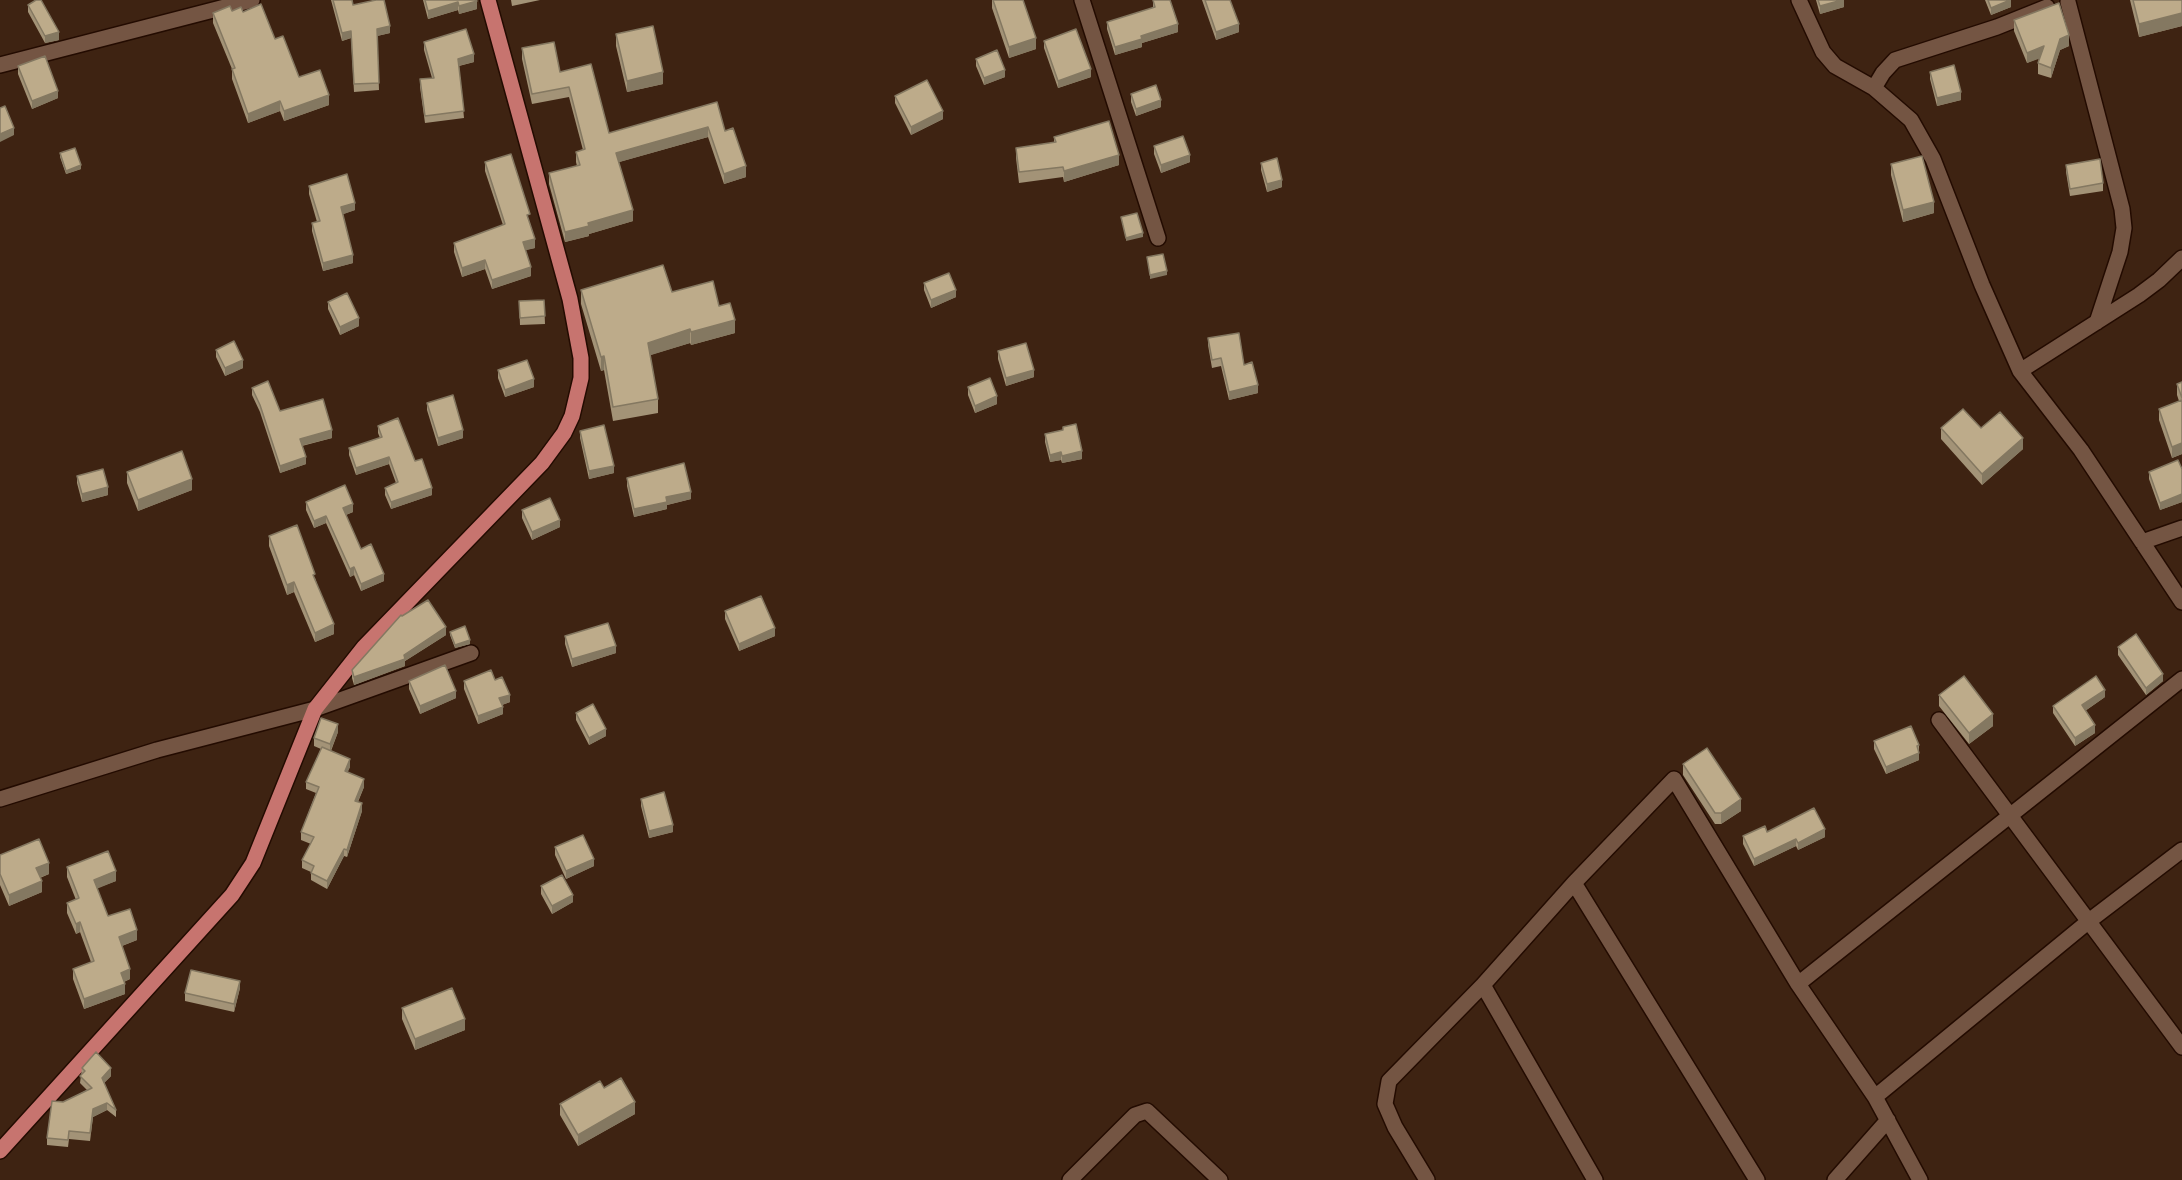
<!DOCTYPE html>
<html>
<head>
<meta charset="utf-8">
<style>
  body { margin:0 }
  canvas { display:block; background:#3e2312 }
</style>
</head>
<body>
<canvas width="2182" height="1180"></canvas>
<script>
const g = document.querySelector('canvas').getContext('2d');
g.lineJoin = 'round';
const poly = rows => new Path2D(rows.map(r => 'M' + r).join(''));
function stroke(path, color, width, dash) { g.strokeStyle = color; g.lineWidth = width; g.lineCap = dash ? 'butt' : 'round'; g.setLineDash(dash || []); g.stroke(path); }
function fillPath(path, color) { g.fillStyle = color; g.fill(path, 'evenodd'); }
const minor = poly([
  [1082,0,1158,238],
  [1799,0,1823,52,1835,66,1874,88,1911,120,1933,159,1982,285,2020,371,2081,450,2182,602],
  [2068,2,2122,209,2124,228,2120,252,2097,322],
  [0,65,252,0],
  [1874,88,1883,73,1895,60,1997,27,2047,7],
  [2020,371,2139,295,2159,280,2182,258],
  [2142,542,2182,528],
  [1939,720,2182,1047],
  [0,799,157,750,315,709,471,653],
  [1574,883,1757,1180],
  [1798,984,2182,679],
  [1483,985,1595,1180],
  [1875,1097,2089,921,2182,850],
  [1070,1180,1135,1115,1147,1111,1220,1180],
  [1427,1180,1395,1127,1385,1104,1389,1081,1483,985,1574,883,1674,779,1798,984,1875,1097,1920,1180],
  [1835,1180,1888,1120]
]);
const major = poly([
  [0,1151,232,895,253,863,315,709,364,647,542,463,564,433,572,416,581,378,581,358,570,299,488,0]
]);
stroke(minor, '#230b00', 18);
stroke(major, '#230b00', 18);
stroke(minor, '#745543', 15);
stroke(major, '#c7746f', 15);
fillPath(poly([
  [331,0,352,0,353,5,390,33,377,36,379,90,354,92,351,38,342,41],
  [423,0,476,0,477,9,459,14,458,10,428,19],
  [511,0,540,0,512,6],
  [992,0,1023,0,1036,49,1009,58,992,8],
  [1153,0,1178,32,1142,43,1142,47,1115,55,1107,29,1107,22,1153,8],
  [1202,0,1230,0,1239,32,1216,40],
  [1816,0,1844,0,1844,7,1820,14],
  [1985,0,2011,0,2011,7,1991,15],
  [2130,0,2182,0,2182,26,2139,37],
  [28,5,59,40,45,43,28,12],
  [232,11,243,12,275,39,299,77,329,105,284,121,280,111,248,123,232,79,232,69,213,23,213,13],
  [2014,20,2069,46,2060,50,2051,78,2038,74,2038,63,2039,58,2027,63,2014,31],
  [616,34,663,84,627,92,616,46],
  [1044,41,1091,77,1058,88,1044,48],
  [424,42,474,62,459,66,464,118,425,123,420,87,420,79,432,78,424,50],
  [522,48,560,72,609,133,717,102,725,131,746,177,724,184,708,137,619,162,633,221,589,234,589,236,565,242,549,184,549,173,577,166,576,162,576,152,583,150,569,97,532,104,522,59],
  [976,59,1005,77,984,85,976,66],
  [18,66,58,98,32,109,18,74],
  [1930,72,1961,100,1937,106,1930,79],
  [1131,94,1161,107,1136,116,1131,102],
  [895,96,943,119,911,135,895,103],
  [1054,137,1119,165,1064,182,1063,177,1019,183,1016,158,1016,148,1054,143],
  [1154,146,1190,162,1161,173,1154,154],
  [60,153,81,169,66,174,60,157],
  [485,162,530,223,535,248,525,250,531,276,492,289,485,269,462,277,454,252,454,243,503,225,485,171],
  [1261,163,1282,187,1267,192,1261,170],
  [1891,164,1934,213,1903,222,1891,175],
  [2066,165,2103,183,2103,191,2070,196,2066,172],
  [309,186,355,210,343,214,353,263,323,271,312,231,312,223,317,222,309,194],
  [924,283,956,297,931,308,924,290],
  [581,290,672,292,719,306,735,333,691,345,690,343,650,355,658,399,658,413,613,421,604,370,601,371,581,304],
  [544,300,545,324,520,325,519,301],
  [328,302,359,326,340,335,328,309],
  [1208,338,1244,365,1258,393,1229,400,1221,366,1212,368,1208,345],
  [216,350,243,368,225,376,216,357],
  [998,351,1034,377,1006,386,998,359],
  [498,370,534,387,505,397,498,378],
  [2182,382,2182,454,2172,458,2159,420,2159,409,2179,401,2177,395,2177,384],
  [968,387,997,404,975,413,968,395],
  [252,388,280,411,332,438,302,446,306,464,280,473,260,412,252,395],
  [427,403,463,438,438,446,427,410],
  [378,426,415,461,432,495,391,509,385,495,385,488,396,483,389,464,356,475,349,455,349,448,380,438,378,433],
  [1063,427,1082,459,1062,463,1061,460,1050,462,1045,442,1045,434,1063,431],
  [1941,428,1981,428,2023,449,1982,485,1941,439],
  [580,431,614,473,589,479,580,438],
  [2182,469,2182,502,2160,510,2149,479,2149,472],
  [127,472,192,490,138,511,127,483],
  [77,476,108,495,82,502,77,483],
  [627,478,691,499,667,505,667,509,634,517,627,486],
  [306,502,353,512,346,515,361,549,384,581,361,591,354,575,350,577,326,523,314,528,306,510],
  [522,510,560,527,532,540,522,518],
  [269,536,315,578,334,634,315,642,294,592,287,595,269,546],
  [725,611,775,636,739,651,725,619],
  [402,616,446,635,405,661,405,666,354,685,352,678,352,670],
  [450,632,470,644,455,648,450,635],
  [565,636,616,653,572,667,565,644],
  [2118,647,2163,681,2146,695,2118,655],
  [495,680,510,702,502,705,503,714,478,724,464,689,464,681],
  [409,681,456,698,420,714,409,689],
  [1939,695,1993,726,1969,744,1939,706],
  [2105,697,2085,711,2095,733,2075,746,2053,713,2053,706],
  [576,713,606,736,589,745,576,720],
  [338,732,331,751,350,767,347,772,364,787,358,802,362,811,347,857,344,856,327,889,311,880,311,872,302,868,302,860,311,844,301,840,301,832,316,793,306,789,306,782,321,749,314,746,314,738],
  [1874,741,1919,745,1919,760,1886,774,1874,749],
  [1683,764,1741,811,1721,824,1715,824,1683,775],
  [641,799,673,832,649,838,641,806],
  [1743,836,1825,837,1798,850,1796,846,1754,866,1743,844],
  [555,847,594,866,566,879,555,855],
  [0,855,49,874,40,878,42,892,9,906,0,885],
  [67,867,116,881,97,888,108,916,137,940,122,946,130,979,124,982,125,994,84,1009,73,979,73,969,91,962,80,932,76,934,67,913,67,903,76,900,67,877],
  [541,886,573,902,552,914,541,894],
  [240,988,234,1012,185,1001,185,993],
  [402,1008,465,1030,415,1050,402,1019],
  [82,1068,111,1076,104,1083,116,1110,116,1117,107,1110,93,1117,90,1141,69,1139,68,1147,47,1145,47,1138,63,1102,87,1090,80,1083],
  [604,1088,635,1114,578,1146,560,1115,560,1104]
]), '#a39377');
fillPath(poly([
  [1842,0,1844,0,1844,7,1820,14,1820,6],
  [2010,0,2011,0,2011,7,1991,15,1991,8],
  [477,1,477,9,459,14,459,6],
  [458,2,458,10,428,19,428,11],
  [2182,13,2182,26,2139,37,2139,24],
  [1178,24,1178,32,1142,43,1142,47,1115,55,1115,47,1141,36],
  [1239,24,1239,32,1216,40,1216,32],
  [390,26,390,33,377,36,377,29],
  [351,31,351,38,342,41,342,33],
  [59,32,59,40,45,43,45,36],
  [2069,35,2069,46,2060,50,2051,78,2051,68,2060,39],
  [1036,38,1036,49,1009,58,1009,47],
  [2044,46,2044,57,2027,63,2027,53],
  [474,54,474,62,458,66,458,59],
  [1091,69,1091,77,1058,88,1058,81],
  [1005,70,1005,77,984,85,984,78],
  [663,72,663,84,627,92,627,81],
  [58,91,58,98,32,109,32,101],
  [1961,92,1961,100,1937,106,1937,98],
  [329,95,329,105,284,121,284,111],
  [1161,100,1161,107,1136,116,1136,109],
  [280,101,280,111,248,123,248,114],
  [943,111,943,119,911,135,911,127],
  [708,127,708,137,616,163,616,153],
  [14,128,14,135,0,142,0,134],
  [1119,155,1119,165,1064,182,1064,171],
  [1190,155,1190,162,1161,173,1161,165],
  [81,165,81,169,66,174,66,171],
  [746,166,746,177,724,184,724,174],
  [1282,180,1282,187,1267,192,1267,184],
  [1934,202,1934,213,1903,222,1903,210],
  [355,203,355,210,341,215,341,207],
  [633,210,633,221,589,234,589,236,565,242,565,232,588,223],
  [1143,233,1143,237,1126,241,1126,238],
  [535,239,535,248,523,251,523,242],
  [353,255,353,263,323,271,323,263],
  [485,260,485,269,462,277,462,268],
  [531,267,531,276,492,289,492,280],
  [1167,271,1167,275,1150,279,1150,275],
  [956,290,956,297,931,308,931,300],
  [359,318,359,326,340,335,340,327],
  [735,320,735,333,691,345,691,332],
  [690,329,690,343,648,356,648,343],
  [604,356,604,370,601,371,601,357],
  [243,360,243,368,225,376,225,368],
  [1034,370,1034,377,1006,386,1006,378],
  [534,379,534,387,505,397,505,390],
  [1258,385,1258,393,1229,400,1229,392],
  [997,396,997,404,975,413,975,406],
  [332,430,332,438,300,446,300,439],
  [463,430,463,438,438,446,438,438],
  [2023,438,2023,449,1982,485,1982,474],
  [2182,443,2182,454,2172,458,2172,447],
  [1082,451,1082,459,1062,463,1062,456],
  [1061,452,1061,460,1050,462,1050,455],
  [306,457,306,464,280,473,280,466],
  [389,457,389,464,356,475,356,468],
  [614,466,614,473,589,479,589,471],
  [192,479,192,490,138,511,138,500],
  [108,487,108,495,82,502,82,494],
  [432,488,432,495,391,509,391,502],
  [691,492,691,499,667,505,667,509,634,517,634,509,666,497],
  [2182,494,2182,502,2160,510,2160,503],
  [353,504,353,512,343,516,343,508],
  [326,516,326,523,314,528,314,521],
  [560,520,560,527,532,540,532,532],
  [354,567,354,575,350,577,350,569],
  [384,574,384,581,361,591,361,584],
  [294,582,294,592,287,595,287,585],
  [334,624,334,634,315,642,315,633],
  [446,627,446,635,405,661,405,666,354,685,354,677,404,655],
  [775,628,775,636,739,651,739,644],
  [470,640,470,644,455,648,455,645],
  [616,646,616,653,572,667,572,659],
  [2163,674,2163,681,2146,695,2146,688],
  [2105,690,2105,697,2082,713,2082,705],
  [456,691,456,698,420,714,420,706],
  [510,695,510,702,499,706,499,698],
  [503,707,503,714,478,724,478,716],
  [1993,714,1993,726,1969,744,1969,733],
  [338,724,338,732,330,752,330,744],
  [2095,725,2095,733,2075,746,2075,738],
  [606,729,606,736,589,745,589,738],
  [1919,753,1919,760,1886,774,1886,767],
  [350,759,350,767,345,779,345,771],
  [364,779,364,787,355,808,355,801],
  [1741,799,1741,811,1721,824,1721,813],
  [362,803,362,811,347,857,347,850],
  [673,825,673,832,649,838,649,831],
  [1825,829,1825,837,1798,850,1798,843],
  [1796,839,1796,846,1754,866,1754,859],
  [344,849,344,856,327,889,327,881],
  [594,859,594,866,566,879,566,871],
  [49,863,49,874,36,879,36,868],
  [116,871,116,881,94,890,94,880],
  [42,881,42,892,9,906,9,895],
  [573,895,573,902,552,914,552,906],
  [80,922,80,932,76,934,76,924],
  [137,930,137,940,119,947,119,937],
  [130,969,130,979,121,983,121,973],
  [240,981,240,988,234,1012,234,1004],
  [125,984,125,994,84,1009,84,999],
  [465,1019,465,1030,415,1050,415,1039],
  [111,1068,111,1076,102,1085,102,1078],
  [635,1102,635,1114,578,1146,578,1135],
  [107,1103,107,1110,93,1117,90,1141,93,1109]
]), '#847861');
const building = poly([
  [36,0,41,0,59,32,45,36,28,5,36,0],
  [333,0,352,0,353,5,376,0,384,0,390,26,377,29,379,83,354,84,351,31,342,33,333,0],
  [425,0,476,0,477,1,459,6,458,2,428,11,425,0],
  [993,0,1023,0,1036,38,1009,47,993,0],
  [1153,0,1170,0,1178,24,1141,36,1142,39,1115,47,1107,22,1155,7,1153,0],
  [1205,0,1230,0,1239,24,1216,32,1205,0],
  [1818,0,1842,0,1820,6,1818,0],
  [1988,0,2010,0,1991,8,1988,0],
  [2133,0,2182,0,2182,13,2139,24,2133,0],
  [2059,3,2069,35,2060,39,2051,68,2038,63,2044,46,2027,53,2014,20,2059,3],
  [261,4,275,39,283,36,299,77,320,70,329,95,284,111,280,101,248,114,232,69,235,68,213,13,230,6,232,11,241,7,243,12,261,4],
  [653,26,663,72,627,81,616,34,653,26],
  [466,29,474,54,458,59,464,111,425,116,420,79,434,78,424,42,466,29],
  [1076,29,1091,69,1058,81,1044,41,1076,29],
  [554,42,560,72,591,64,609,133,717,102,725,131,733,128,746,166,724,174,708,127,616,153,633,210,588,223,589,226,565,232,549,173,580,165,576,152,585,149,569,87,532,94,522,48,554,42],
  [997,50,1005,70,984,78,976,59,997,50],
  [45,56,58,91,32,101,18,66,45,56],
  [1954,65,1961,92,1937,98,1930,72,1954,65],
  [927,80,943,111,911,127,895,96,927,80],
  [1156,85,1161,100,1136,109,1131,94,1156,85],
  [5,106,14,128,0,134,0,108,5,106],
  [1109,121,1119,155,1064,171,1063,167,1019,172,1016,148,1056,142,1054,137,1109,121],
  [1183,136,1190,155,1161,165,1154,146,1183,136],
  [75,148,81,165,66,171,60,153,75,148],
  [511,154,530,214,527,215,535,239,523,242,531,267,492,280,485,260,462,268,454,243,505,224,485,162,511,154],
  [1922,156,1934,202,1903,210,1891,164,1922,156],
  [1277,158,1282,180,1267,184,1261,163,1277,158],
  [2100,159,2103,183,2070,189,2066,165,2100,159],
  [347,174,355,203,341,207,353,255,323,263,312,223,320,221,309,186,347,174],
  [1137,213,1143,233,1126,238,1121,217,1137,213],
  [1163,254,1167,271,1150,275,1147,257,1163,254],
  [663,265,672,292,713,281,719,306,730,303,735,320,691,332,690,329,648,343,658,399,613,407,604,356,601,357,581,290,663,265],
  [949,273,956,290,931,300,924,283,949,273],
  [347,293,359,318,340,327,328,302,347,293],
  [544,300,545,316,520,318,519,301,544,300],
  [1239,333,1244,365,1252,362,1258,385,1229,392,1221,358,1212,360,1208,338,1239,333],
  [234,341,243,360,225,368,216,350,234,341],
  [1026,343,1034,370,1006,378,998,351,1026,343],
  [527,360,534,379,505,390,498,370,527,360],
  [990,378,997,396,975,406,968,387,990,378],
  [268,381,280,411,323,399,332,430,300,439,306,457,280,466,260,405,252,388,268,381],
  [2182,382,2182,398,2177,384,2182,382],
  [453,395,463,430,438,438,427,403,453,395],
  [2182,400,2182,443,2172,447,2159,409,2182,400],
  [1963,409,1981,428,2000,412,2023,438,1982,474,1941,428,1963,409],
  [398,418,415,461,422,459,432,488,391,502,385,488,398,482,389,457,356,468,349,448,382,437,378,426,398,418],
  [1076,424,1082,451,1062,456,1061,452,1050,455,1045,434,1063,430,1063,427,1076,424],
  [604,425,614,466,589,471,580,431,604,425],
  [182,451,192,479,138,500,127,472,182,451],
  [2178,460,2182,469,2182,494,2160,503,2149,472,2178,460],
  [684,463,691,492,666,497,667,502,634,509,627,478,684,463],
  [103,469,108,487,82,494,77,476,103,469],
  [345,485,353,504,343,508,361,549,371,544,384,574,361,584,354,567,350,569,326,516,314,521,306,502,345,485],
  [550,498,560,520,532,532,522,510,550,498],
  [297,525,315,574,313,575,334,624,315,633,294,582,287,585,269,536,297,525],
  [761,596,775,628,739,644,725,611,761,596],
  [428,600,446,627,404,655,405,659,354,677,352,670,401,615,402,616,428,600],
  [608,623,616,646,572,659,565,636,608,623],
  [465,626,470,640,455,645,450,632,465,626],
  [2136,634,2163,674,2146,688,2118,647,2136,634],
  [445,665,456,691,420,706,409,681,445,665],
  [491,670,495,680,502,677,510,695,499,698,503,707,478,716,464,681,491,670],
  [1964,676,1993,714,1969,733,1939,695,1964,676],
  [2096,676,2105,690,2082,705,2095,725,2075,738,2053,706,2096,676],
  [593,704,606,729,589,738,576,713,593,704],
  [321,718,338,724,330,744,314,738,321,718],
  [1911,726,1919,745,1917,746,1919,753,1886,767,1874,741,1911,726],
  [322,747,350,759,345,771,364,779,355,801,362,803,347,850,344,849,327,881,311,873,314,866,302,860,314,837,301,832,319,787,306,782,322,747],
  [1707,748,1741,799,1721,813,1715,813,1683,764,1707,748],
  [664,792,673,825,649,831,641,799,664,792],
  [1814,808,1825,829,1798,843,1796,839,1754,859,1743,836,1765,826,1767,832,1814,808],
  [583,835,594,859,566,871,555,847,583,835],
  [39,839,49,863,36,868,42,881,9,895,0,874,0,855,39,839],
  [108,851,116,871,94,880,108,916,130,909,137,930,119,937,130,969,121,973,125,984,84,999,73,969,94,961,80,922,76,924,67,903,79,898,67,867,108,851],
  [562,875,573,895,552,906,541,886,562,875],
  [191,970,240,981,234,1004,185,993,191,970],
  [452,988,465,1019,415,1039,402,1008,452,988],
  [96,1052,111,1068,102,1078,116,1110,107,1103,93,1109,90,1133,69,1131,68,1140,47,1138,52,1101,63,1102,92,1088,80,1076,85,1071,82,1068,96,1052],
  [621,1078,635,1102,578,1135,560,1104,600,1081,604,1088,621,1078]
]);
fillPath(building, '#bdab8a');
stroke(building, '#847861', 1.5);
</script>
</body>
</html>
